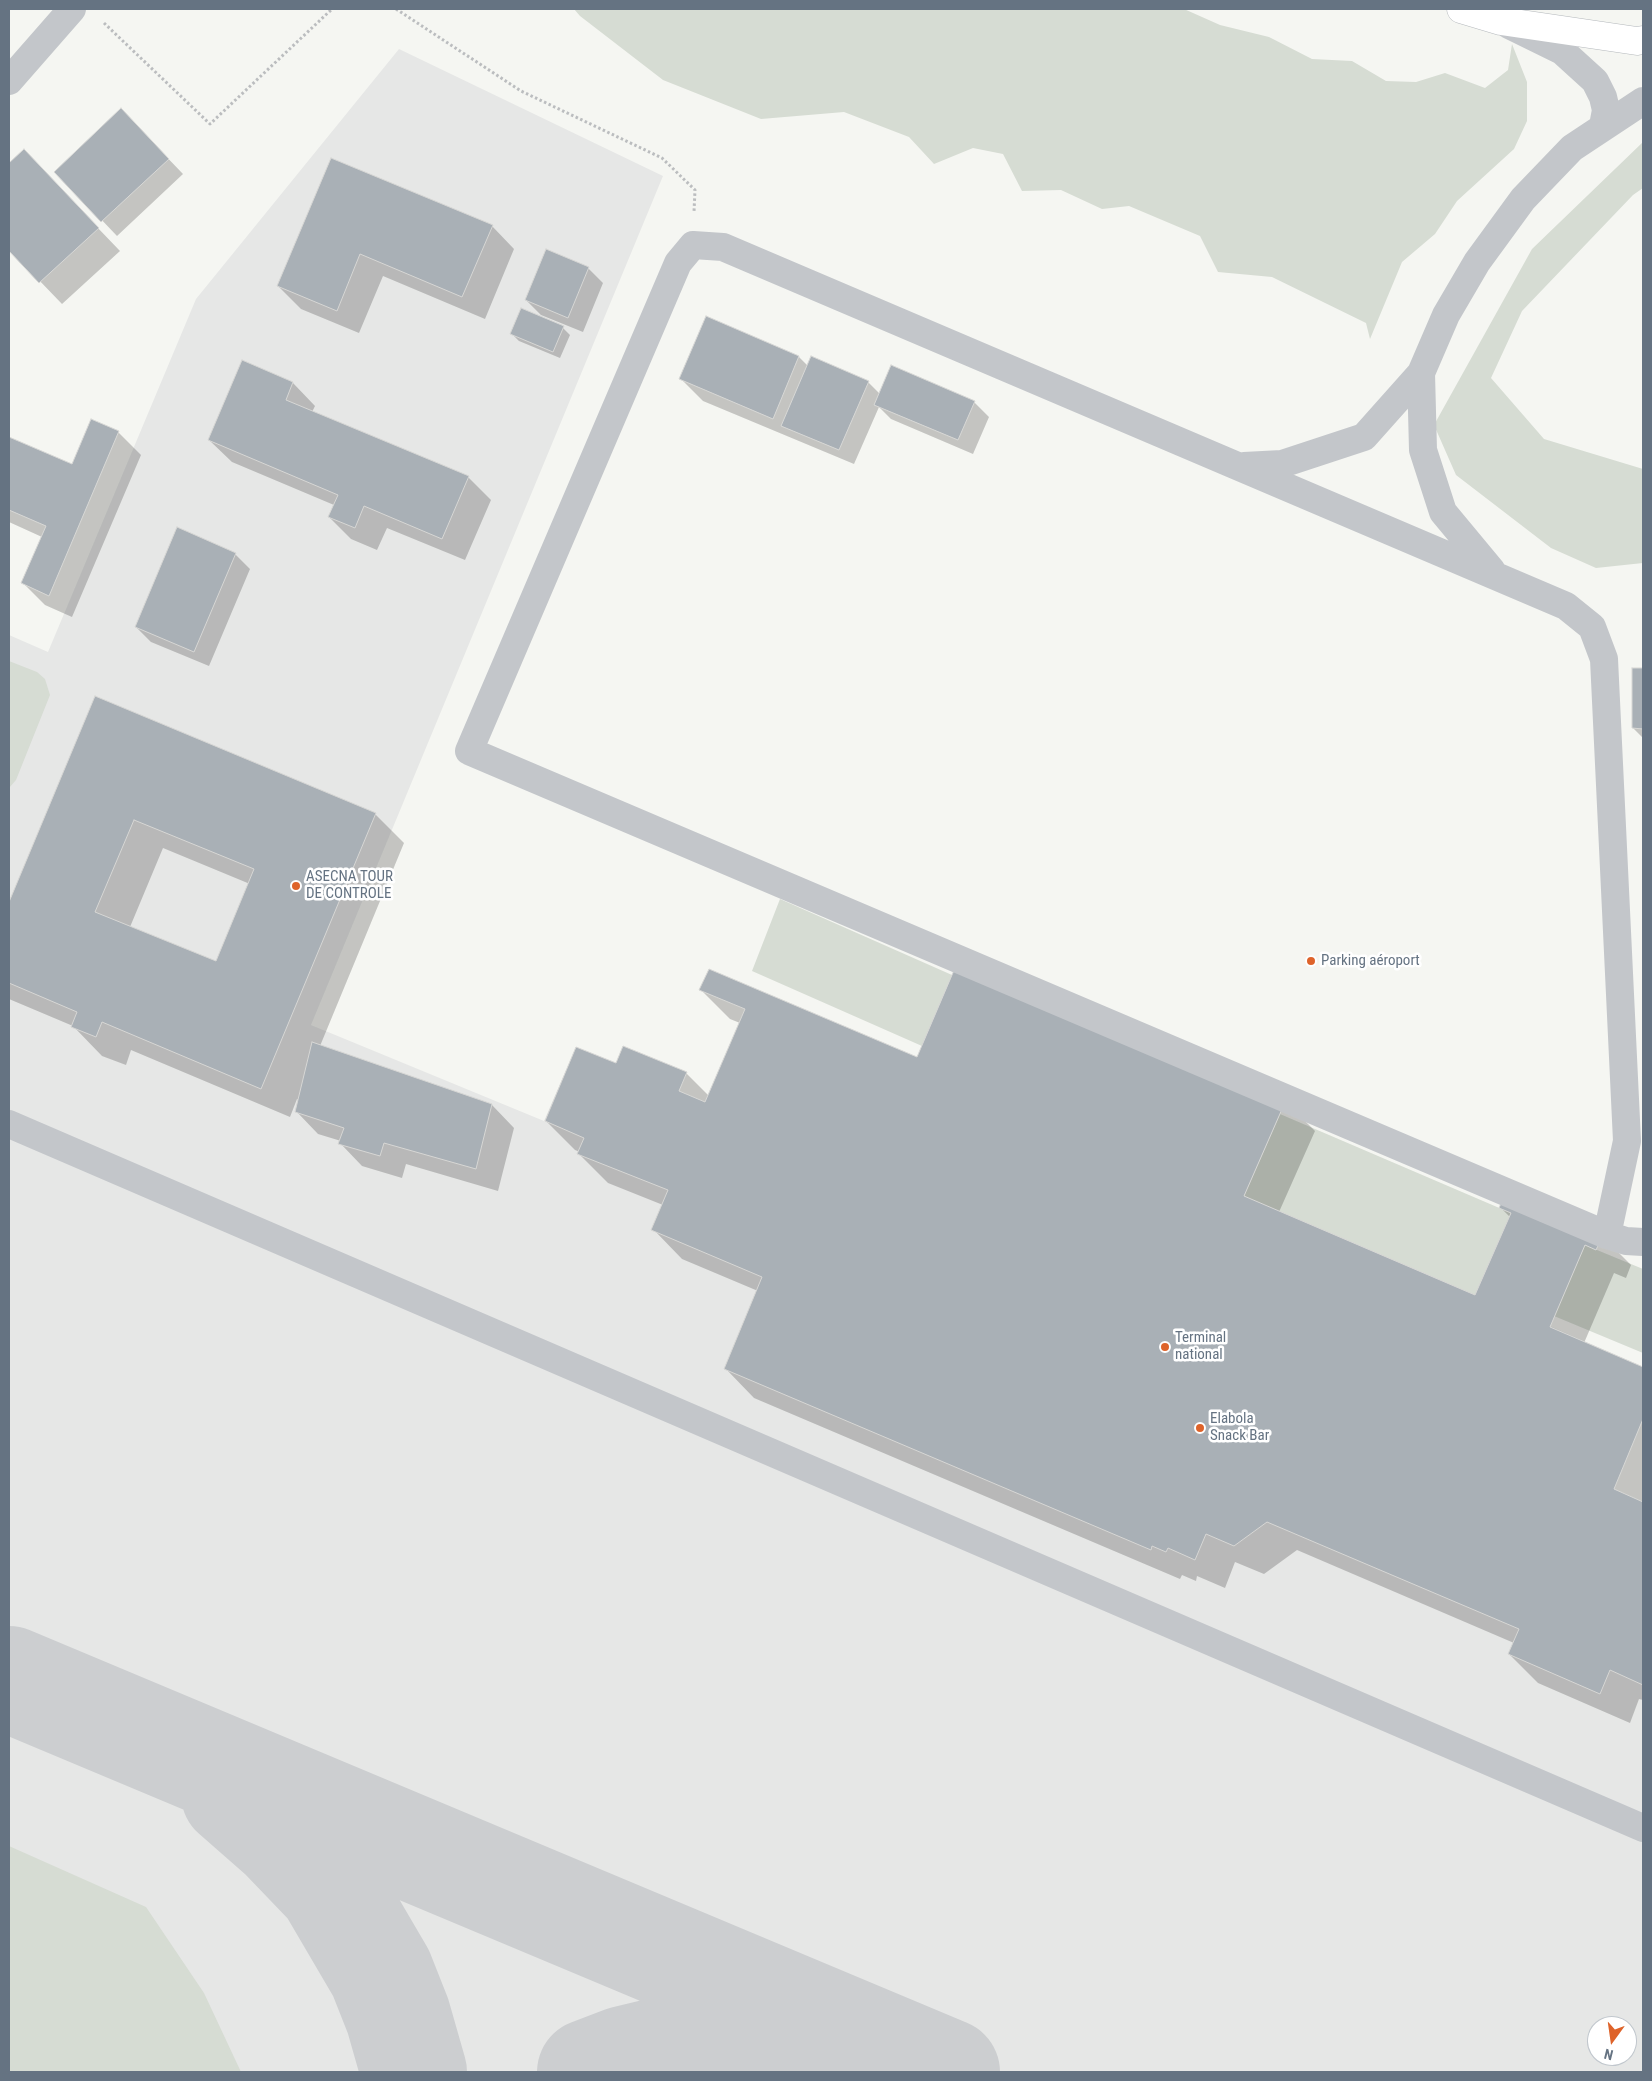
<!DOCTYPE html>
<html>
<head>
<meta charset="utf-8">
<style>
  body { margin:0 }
  #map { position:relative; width:1652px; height:2081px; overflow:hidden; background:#f5f6f2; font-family:"Roboto Condensed",sans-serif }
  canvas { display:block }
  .frame { position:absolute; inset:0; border:10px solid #657382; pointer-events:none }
  .north { position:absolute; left:1587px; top:2016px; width:50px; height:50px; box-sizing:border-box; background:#fff; border:1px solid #c1c7cd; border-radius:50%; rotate:194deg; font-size:14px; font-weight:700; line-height:20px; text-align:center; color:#657382 }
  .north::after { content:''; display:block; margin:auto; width:18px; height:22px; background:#de632a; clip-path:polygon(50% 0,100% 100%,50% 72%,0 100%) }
</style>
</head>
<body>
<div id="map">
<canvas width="1652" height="2081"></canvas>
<div class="frame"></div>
<div class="north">N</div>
</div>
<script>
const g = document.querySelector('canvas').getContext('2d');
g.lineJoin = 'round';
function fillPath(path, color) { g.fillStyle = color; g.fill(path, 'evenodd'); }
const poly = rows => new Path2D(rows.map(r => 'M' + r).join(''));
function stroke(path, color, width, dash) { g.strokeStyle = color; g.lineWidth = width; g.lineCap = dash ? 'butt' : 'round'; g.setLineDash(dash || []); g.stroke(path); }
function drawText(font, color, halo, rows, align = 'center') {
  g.font = font + ' "Roboto Condensed",sans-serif'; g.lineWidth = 5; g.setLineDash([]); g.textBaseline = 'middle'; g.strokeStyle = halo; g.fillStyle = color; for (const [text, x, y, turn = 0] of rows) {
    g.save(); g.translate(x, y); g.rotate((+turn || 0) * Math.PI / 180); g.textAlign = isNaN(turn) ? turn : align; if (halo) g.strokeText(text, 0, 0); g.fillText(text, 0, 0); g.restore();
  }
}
fillPath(poly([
  [399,49,663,176,311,1025,544,1121,576,1047,616,1063,623,1046,687,1072,679,1091,705,1102,745,1009,699,990,709,969,917,1057,958,961,1286,1100,1244,1196,1511,1214,1499,1208,1603,1235,1596,1250,1585,1245,1550,1326,1643,1367,1643,1419,1614,1489,1643,1502,1643,2072,9,2072,9,635,48,652,196,299],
  [1597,2026,1627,2026,1627,2056,1597,2056]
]), '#e6e7e6');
fillPath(poly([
  [574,9,1184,9,1220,25,1269,37,1312,59,1352,61,1386,81,1416,82,1445,73,1485,88,1508,70,1512,44,1527,82,1527,121,1514,149,1457,201,1435,234,1402,262,1370,339,1366,323,1272,277,1218,272,1200,236,1129,206,1102,209,1061,190,1022,191,1003,154,973,148,934,164,909,137,844,112,761,119,663,80,580,16],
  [1643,142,1643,188,1633,195,1522,311,1491,378,1544,439,1643,469,1643,563,1596,568,1551,548,1456,475,1434,425,1532,249],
  [9,661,37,672,45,679,50,695,16,780,9,788],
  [780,899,952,975,922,1046,752,971],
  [1280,1114,1511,1213,1475,1295,1244,1196],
  [1585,1245,1643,1269,1643,1353,1554,1316],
  [9,1846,146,1907,204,1993,241,2072,9,2072]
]), '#d6dcd3');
fillPath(poly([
  [136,125,183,174,117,236,56,172],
  [24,151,120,251,62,304,9,249,9,165],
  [332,159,492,226,514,249,485,319,383,276,359,333,301,309,278,286],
  [588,268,603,283,583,332,541,315,526,300],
  [563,328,570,335,560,358,519,341,512,334],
  [799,357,808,366,868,382,880,394,974,402,989,417,973,454,891,419,879,407,854,464,703,401,680,378],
  [242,362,293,383,315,406,312,412,468,477,491,500,465,560,387,528,377,550,351,539,329,517,334,505,232,462,209,440],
  [118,432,141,455,72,617,45,605,23,583,42,537,9,522,9,438,73,466],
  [235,554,250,569,209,666,151,642,136,627],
  [1633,669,1643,669,1643,738,1633,728],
  [95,698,375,814,404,843,320,1046,492,1105,514,1128,498,1191,406,1164,402,1178,362,1166,340,1143,341,1141,318,1134,296,1111,299,1100,297,1099,290,1117,131,1050,126,1065,102,1056,73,1026,9,999,9,906],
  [163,848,250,884,217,963,130,927],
  [701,990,918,1059,1285,1101,1315,1131,1279,1212,1476,1297,1510,1217,1501,1208,1602,1236,1631,1265,1626,1278,1614,1273,1584,1343,1643,1368,1643,1700,1639,1699,1630,1723,1538,1683,1509,1654,1514,1643,1297,1550,1264,1574,1235,1562,1225,1588,1197,1576,1196,1581,1182,1575,1180,1579,754,1398,725,1368,758,1291,682,1259,653,1229,663,1205,608,1183,579,1154,580,1152,575,1150,546,1121,616,1065,686,1073,709,1096,740,1023,730,1019]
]), '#0003');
stroke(poly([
  [9,1679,947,2072],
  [234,1794,283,1837,330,1886,381,1973,398,2016,414,2072],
  [590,2072,624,2059,682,2045,761,2038,834,2043]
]), '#ccced0', 106);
const building = poly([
  [121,108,169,159,101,222,54,172,121,108],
  [24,149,99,228,39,283,9,251,9,163,24,149],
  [331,158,493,225,462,297,360,254,337,311,277,286,331,158],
  [546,249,589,267,568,318,525,300,546,249],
  [521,308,564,326,553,352,510,334,521,308],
  [706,316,799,356,773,419,679,379,706,316],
  [811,356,869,381,839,450,781,426,811,356],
  [242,360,293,382,286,400,469,476,442,539,364,506,355,528,328,517,338,495,208,440,242,360],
  [891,365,975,401,958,440,874,405,891,365],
  [91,419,119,431,49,596,21,583,46,526,9,510,9,437,72,464,91,419],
  [177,527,236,553,194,652,135,627,177,527],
  [1632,668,1643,668,1643,729,1632,728,1632,668],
  [95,696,376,813,261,1089,102,1022,96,1037,71,1027,77,1012,9,983,9,902,95,696],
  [134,820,254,869,216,961,95,912,134,820],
  [958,961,1286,1100,1244,1196,1475,1295,1511,1213,1499,1208,1505,1194,1603,1235,1596,1250,1585,1245,1550,1327,1643,1367,1643,1419,1614,1489,1643,1502,1643,1685,1610,1670,1600,1694,1508,1654,1519,1629,1267,1522,1234,1546,1206,1534,1195,1560,1168,1548,1166,1552,1152,1546,1151,1550,724,1369,762,1277,651,1230,668,1190,577,1154,584,1138,545,1121,576,1047,616,1063,623,1046,687,1072,679,1091,705,1102,745,1009,699,990,709,969,917,1057,958,961],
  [312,1042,492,1104,476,1169,384,1143,380,1156,338,1144,344,1128,295,1112,312,1042]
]);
fillPath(building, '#a9b0b6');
stroke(building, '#d7d7d5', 1);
const major = poly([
  [1461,9,1501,21,1637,41,1643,40]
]);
stroke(major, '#b4b8bc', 29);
stroke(poly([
  [396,9,521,91,662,158,695,190,694,212],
  [104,23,210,124,332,9]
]), '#bbbdbf', 3, [2.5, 2.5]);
stroke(poly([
  [1509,25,1562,51,1595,81,1603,97,1606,110,1603,126],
  [9,81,72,9],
  [1421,373,1423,450,1443,512,1492,571],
  [1244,466,1282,464,1364,437,1421,373,1446,315,1477,262,1523,199,1572,148,1643,101],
  [9,1124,1643,1828],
  [1607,1235,1627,1141,1604,659,1592,627,1566,606,723,247,693,245,678,263,469,751,1607,1235,1626,1241,1643,1242]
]), '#c3c6ca', 28);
stroke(major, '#fff', 28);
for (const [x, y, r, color] of [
  [296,886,5,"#de632a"],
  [1311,961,5,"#de632a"],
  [1165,1347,5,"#de632a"],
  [1200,1428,5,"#de632a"]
]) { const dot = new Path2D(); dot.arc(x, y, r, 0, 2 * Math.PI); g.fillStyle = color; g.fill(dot); stroke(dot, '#fff', 2); }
drawText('15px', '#657382', '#fff', [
  ["ASECNA TOUR",306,877],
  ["DE CONTROLE",306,894],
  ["Parking aéroport",1321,961],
  ["Terminal",1175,1338],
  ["national",1175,1355],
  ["Elabola",1210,1419],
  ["Snack Bar",1210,1436]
], 'left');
</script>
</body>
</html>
